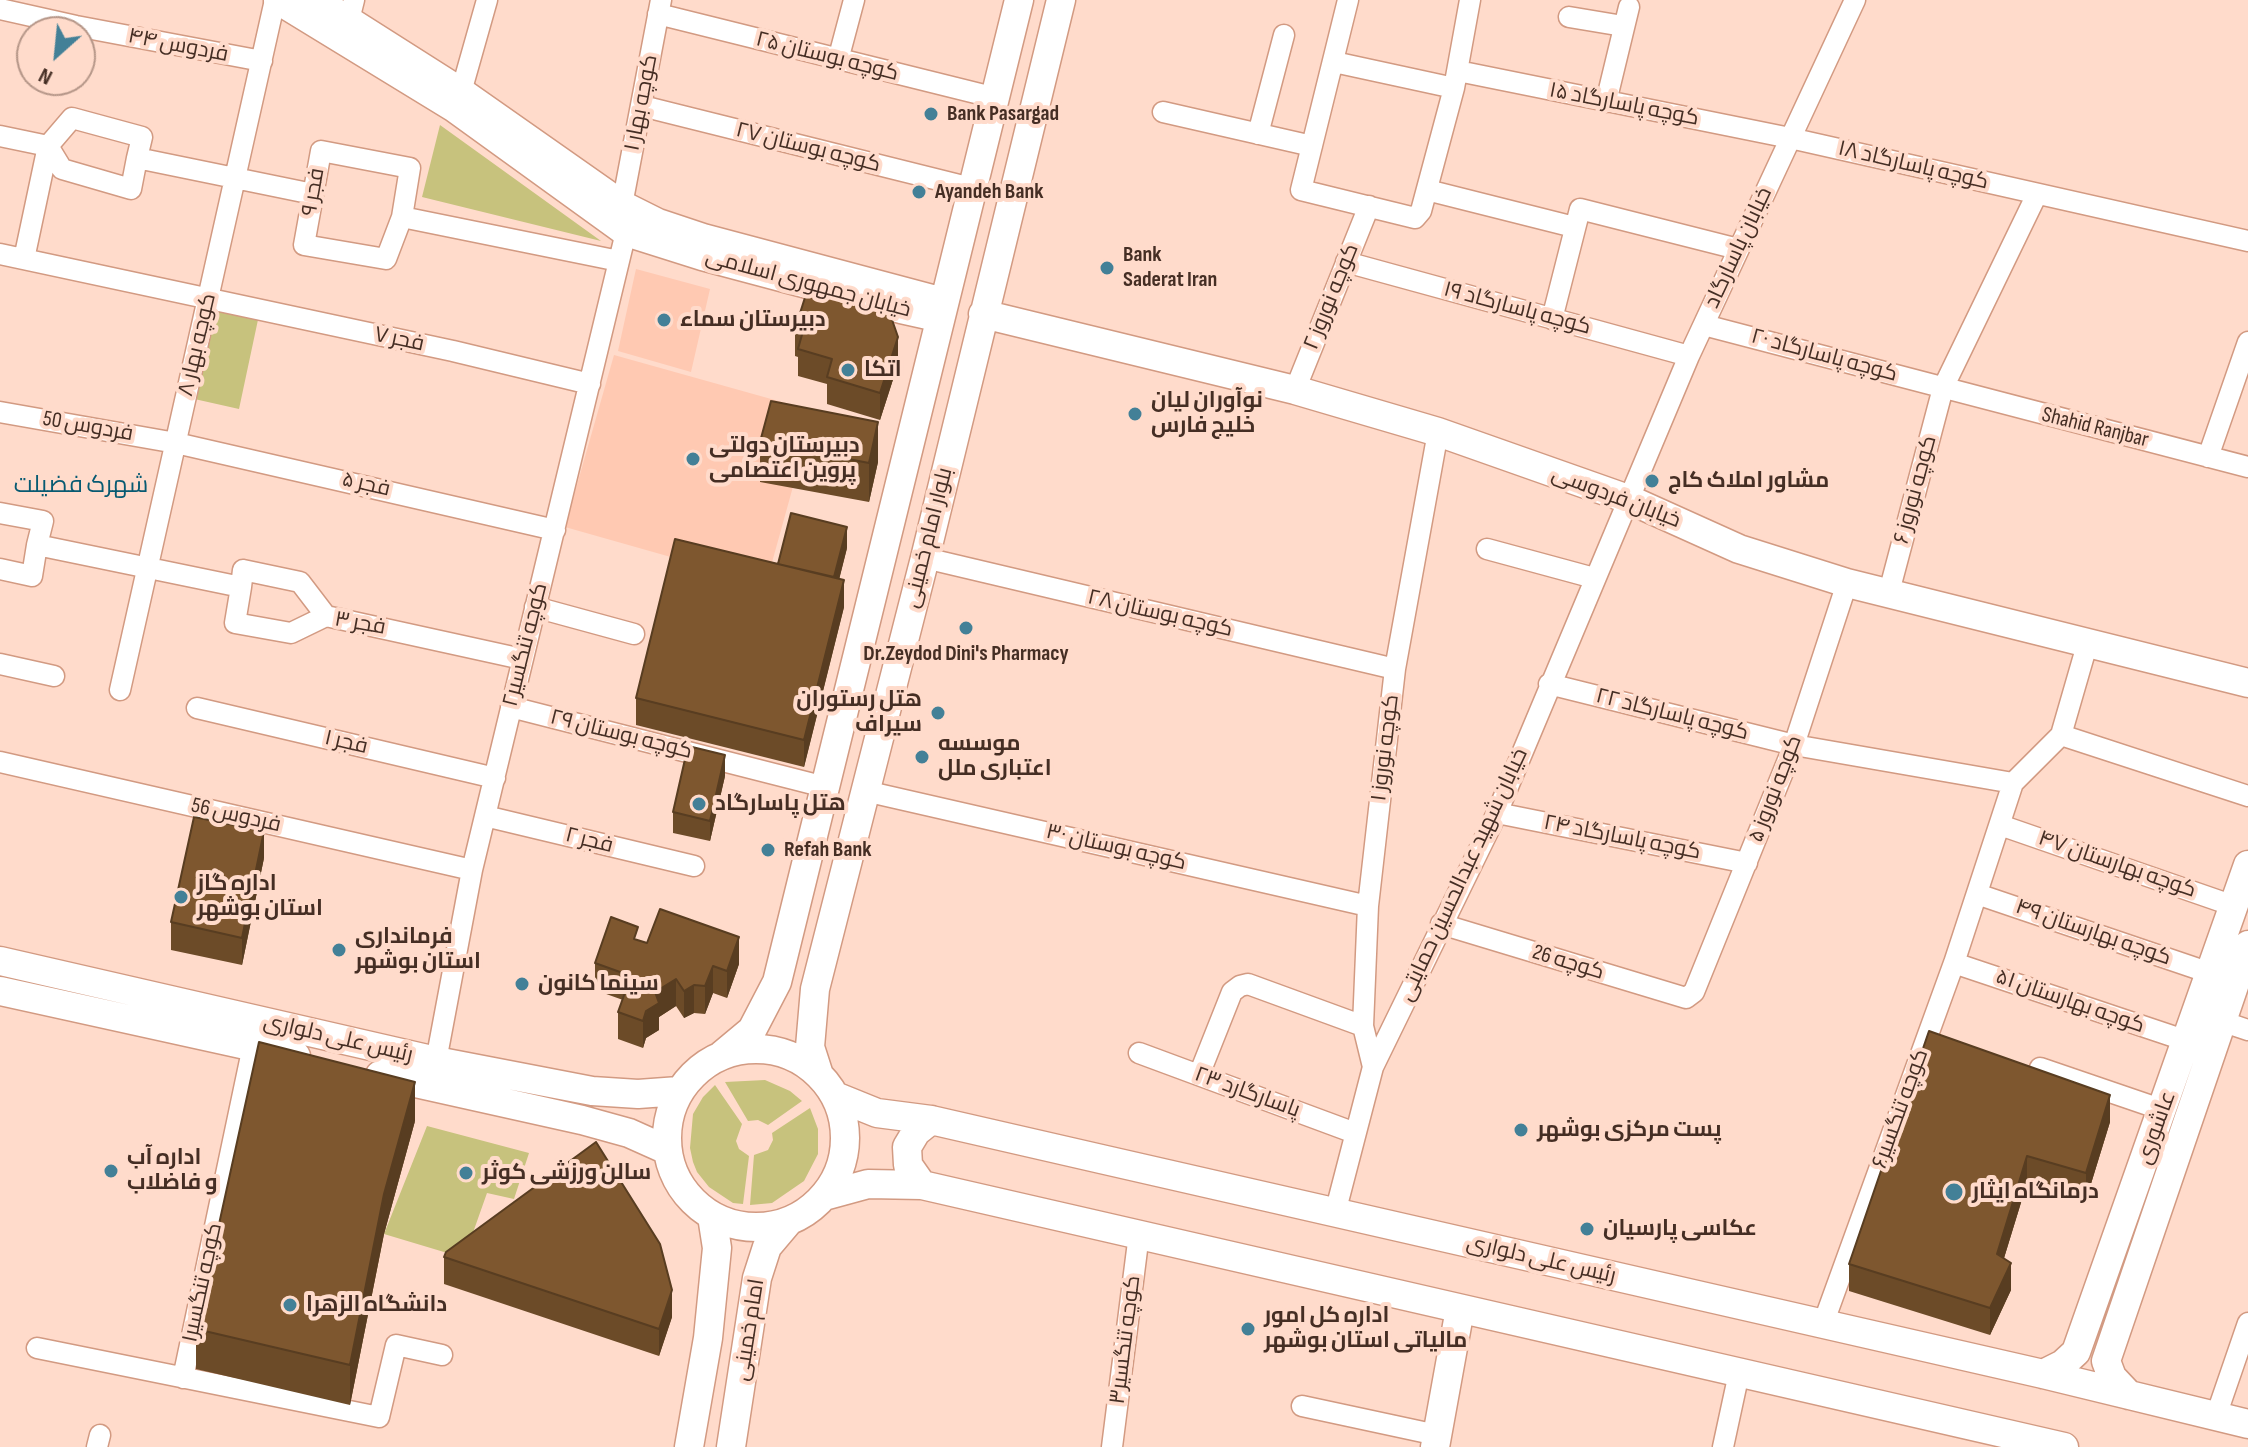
<!DOCTYPE html>
<html>
<head>
<meta charset="utf-8">
<style>
  body { margin:0 }
  #map { position:relative; width:2248px; height:1447px; overflow:hidden; background:#ffdbcb; font-family:"Sofia Sans Condensed",sans-serif }
  canvas { display:block }
  .north { position:absolute; left:16px; top:16px; width:80px; height:80px; box-sizing:border-box; background:#ffdbcb; border:2px solid #b59688; border-radius:50%; rotate:207deg; font-size:22px; font-weight:700; line-height:32px; text-align:center; color:#452e24 }
  .north::after { content:''; display:block; margin:auto; width:28px; height:36px; background:#438097; clip-path:polygon(50% 0,100% 100%,50% 72%,0 100%) }
</style>
</head>
<body>
<div id="map">
<canvas width="2248" height="1447"></canvas>
<div class="north">N</div>
</div>
<script>
const g = document.querySelector('canvas').getContext('2d');
g.lineJoin = 'round';
function fillPath(path, color) { g.fillStyle = color; g.fill(path, 'evenodd'); }
const poly = rows => new Path2D(rows.map(r => 'M' + r).join(''));
function stroke(path, color, width, dash) { g.strokeStyle = color; g.lineWidth = width; g.lineCap = dash ? 'butt' : 'round'; g.setLineDash(dash || []); g.stroke(path); }
function drawText(font, color, halo, rows, align = 'center') {
  g.font = font + ' "Sofia Sans Condensed",Cairo,sans-serif'; g.lineWidth = 8; g.setLineDash([]); g.textBaseline = 'middle'; g.strokeStyle = halo; g.fillStyle = color; for (const [text, x, y, turn = 0] of rows) {
    g.save(); g.translate(x, y); g.rotate((+turn || 0) * Math.PI / 180); g.textAlign = isNaN(turn) ? turn : align; if (halo) g.strokeText(text, 0, 0); g.fillText(text, 0, 0); g.restore();
  }
}
fillPath(poly([
  [636,269,710,289,691,372,618,351],
  [614,355,814,411,766,584,565,527]
]), '#ffc9b2');
fillPath(poly([
  [440,125,601,241,422,197],
  [210,305,259,315,239,409,190,398],
  [765,1080,790,1091,802,1101,768,1125,758,1120,748,1121,725,1082],
  [715,1085,742,1124,736,1141,739,1149,749,1156,743,1204,733,1203,709,1187,697,1172,693,1162,690,1148,693,1114,703,1097],
  [810,1108,818,1129,818,1154,804,1181,772,1203,750,1205,754,1155,768,1150,773,1140,772,1133],
  [427,1126,529,1153,514,1199,487,1193,464,1258,384,1234]
]), '#c7c27d');
const street = poly([
  [1348,0,1301,190,1415,218,1421,211,1454,88,1470,0],
  [0,9,76,26,262,61],
  [658,14,996,98],
  [1569,17,1623,26],
  [349,20,354,0],
  [838,60,854,0],
  [1334,62,1454,88],
  [1458,71,1790,138,2248,241],
  [461,92,487,0],
  [1606,102,1629,7],
  [642,106,975,189],
  [1163,112,1312,146],
  [1258,134,1284,35],
  [0,136,48,146],
  [48,146,62,169,131,189,137,158],
  [1427,190,1574,227],
  [622,205,661,0],
  [402,217,386,259,304,245,321,151,410,168,402,217,619,261],
  [0,254,453,351,590,384],
  [24,259,48,146,72,118,142,137,137,158,313,194],
  [1346,262,1689,356],
  [1552,319,1580,209,1738,249],
  [1704,325,2248,467],
  [1295,390,1369,206],
  [0,412,176,443,555,530],
  [2208,457,2248,342],
  [0,513,43,521,37,545],
  [1487,549,1594,578],
  [925,558,1395,669],
  [0,569,32,576,37,545,241,587,235,623,291,633,326,616,522,659],
  [241,587,243,570,300,582,326,616],
  [1889,592,1943,388,2037,194],
  [535,607,634,634],
  [0,664,54,676],
  [1549,684,1794,745,2013,783],
  [120,690,275,0],
  [511,707,825,787],
  [197,708,495,778],
  [2061,735,2248,796],
  [0,762,472,870],
  [865,791,1368,906],
  [1497,813,1747,863],
  [485,816,694,866],
  [2000,825,2234,906],
  [1977,894,2210,973],
  [1441,924,1686,998,1694,992,1794,745,1847,583],
  [1954,963,2187,1041],
  [2221,1021,2248,1030],
  [1139,1053,1355,1133],
  [436,1061,472,870,626,232],
  [1373,1067,1363,1026,1368,906,1395,669,1438,432],
  [2040,1068,2163,1110],
  [1199,1075,1232,992,1240,986,1248,984,1363,1026],
  [1335,1213,1373,1067,1497,813,1689,356,1855,0],
  [1823,1324,1954,963,2013,783,2061,735,2087,645],
  [37,1348,379,1417,396,1345,442,1355],
  [183,1378,253,1046],
  [1302,1406,1437,1435],
  [2216,1416,2248,1323],
  [97,1447,100,1435],
  [1112,1447,1139,1234],
  [1723,1447,1739,1373]
]);
const secondary = poly([
  [278,0,453,107,626,232,702,256,901,309,928,315,942,311,932,299,703,238,658,223,622,205,461,92,316,0],
  [983,314,1295,390,1438,432,1628,499,1739,549,1847,583,2248,683],
  [0,961,436,1061,592,1091,638,1094,679,1091],
  [0,991,296,1056],
  '667 1138a89 89 0 1 1 178 0a89 89 0 1 1-178 0Z',
  [722,1055,752,1030,777,982,1019,0],
  [380,1075,582,1120,629,1133,667,1150],
  [819,1075,810,1047,815,989,925,558,1061,0],
  [835,1096,877,1113,931,1120,1101,1159,2043,1374,2248,1424],
  [922,1185,908,1165,907,1147,916,1132,931,1120],
  [824,1196,868,1184,922,1185,2064,1447],
  [2043,1374,2063,1364,2076,1352,2248,865],
  [2129,1395,2112,1377,2106,1361,2248,945],
  [689,1447,708,1338,717,1248,712,1216],
  [731,1447,757,1278,767,1247,789,1221],
  [1435,1447,1460,1309]
]);
stroke(street, '#d29a82', 23);
stroke(secondary, '#d29a82', 31);
stroke(street, '#fff', 20);
stroke(secondary, '#fff', 28);
fillPath(poly([
  [795,329,898,364,880,420,827,404,827,384,798,376,798,357,795,356],
  [760,442,878,462,869,502,760,482],
  [847,548,839,579,844,607,804,767,636,725,636,698],
  [725,776,710,841,673,833,673,812],
  [264,858,242,965,171,950,171,922],
  [638,940,647,943,739,964,727,998,713,993,705,1014,694,1013,684,1018,676,1006,659,1017,659,1030,646,1038,643,1048,618,1039,618,1012,623,1000,595,990,595,963],
  [1929,1031,2110,1122,2086,1200,2027,1183,2004,1258,2011,1290,1990,1335,1849,1291,1849,1264],
  [415,1121,384,1234,350,1405,196,1369,196,1329],
  [444,1257,672,1317,659,1356,444,1284]
]), '#6c4b28');
fillPath(poly([
  [898,337,898,364,880,420,880,393],
  [878,422,878,462,869,502,869,463],
  [847,527,847,548,833,604,833,583],
  [844,580,844,607,804,767,804,740],
  [725,755,725,776,710,841,710,821],
  [264,831,264,858,242,965,242,938],
  [739,937,739,964,727,998,727,971],
  [713,966,713,993,705,1014,705,986],
  [676,979,676,1006,659,1017,659,1030,646,1038,643,1048,643,1021,655,992],
  [694,985,694,1013,684,1018,684,991],
  [415,1082,415,1121,384,1234,350,1405,350,1365,384,1194],
  [2110,1095,2110,1122,2086,1200,2086,1173],
  [2027,1156,2027,1183,1997,1281,1997,1254],
  [2011,1263,2011,1290,1990,1335,1990,1308],
  [672,1290,672,1317,659,1356,659,1329]
]), '#583d21');
const building = poly([
  [808,288,890,314,898,337,880,393,827,377,832,359,798,349,803,331,795,329,808,288],
  [771,401,878,422,869,463,760,442,771,401],
  [791,513,847,527,834,577,778,564,791,513],
  [675,539,844,580,804,740,636,698,675,539],
  [688,746,725,755,710,821,673,812,688,746],
  [194,817,264,831,242,938,171,922,194,817],
  [660,909,739,937,727,971,713,966,705,986,694,985,684,991,676,979,655,992,659,1003,646,1011,643,1021,618,1012,631,976,595,963,611,917,638,927,634,939,647,943,660,909],
  [1929,1031,2110,1095,2086,1173,2027,1156,1997,1254,2011,1263,1990,1308,1849,1264,1929,1031],
  [259,1042,415,1082,384,1194,350,1365,196,1329,259,1042],
  [596,1142,660,1244,672,1290,659,1329,444,1257,446,1252,596,1142]
]);
fillPath(building, '#7e572f');
stroke(building, '#583d21', 2);
for (const [x, y, r, color] of [
  [931,114,8,"#438097"],
  [919,192,8,"#438097"],
  [1107,268,8,"#438097"],
  [664,320,8,"#438097"],
  [848,370,8,"#438097"],
  [1135,414,8,"#438097"],
  [693,459,8,"#438097"],
  [1652,481,8,"#438097"],
  [966,628,8,"#438097"],
  [938,713,8,"#438097"],
  [922,757,8,"#438097"],
  [699,804,8,"#438097"],
  [768,850,8,"#438097"],
  [181,897,8,"#438097"],
  [339,950,8,"#438097"],
  [522,984,8,"#438097"],
  [1521,1130,8,"#438097"],
  [111,1171,8,"#438097"],
  [466,1173,8,"#438097"],
  [1954,1192,10,"#438097"],
  [1587,1229,8,"#438097"],
  [290,1305,8,"#438097"],
  [1248,1329,8,"#438097"]
]) { const dot = new Path2D(); dot.arc(x, y, r, 0, 2 * Math.PI); g.fillStyle = color; g.fill(dot); stroke(dot, '#ffdbcb', 3); }
drawText('22px', '#452e24', '#ffdbcb', [
  ["فردوس ۴۴",178,46,11],
  ["کوچه بوستان ۲۵",827,57,14],
  ["کوچه بهار ۱",642,103,-79],
  ["کوچه پاسارگاد ۱۵",1624,105,11],
  ["کوچه بوستان ۲۷",808,148,14],
  ["کوچه پاسارگاد ۱۸",1913,166,13],
  ["فجر ۹",314,192,-80],
  ["خیابان پاسارگاد",1739,248,-65],
  ["خیابان جمهوری اسلامی",808,284,15],
  ["کوچه نوروز ۲",1332,297,-68],
  ["کوچه پاسارگاد ۱۹",1517,309,15],
  ["فجر ۷",399,340,12],
  ["کوچه بهار ۸",198,345,-77],
  ["کوچه پاسارگاد ۲۰",1824,356,15],
  ["فردوس 50",88,427,10],
  ["Shahid Ranjbar",2095,428,14],
  ["فجر ۵",366,485,13],
  ["کوچه نوروز ۶",1916,490,-75],
  ["خیابان فردوسی",1616,498,21],
  ["بلوار امام خمینی",929,538,-76],
  ["کوچه بوستان ۲۸",1160,614,13],
  ["فجر ۳",360,624,10],
  ["کوچه تنگسیر۲",526,645,-76],
  ["کوچه پاسارگاد ۲۲",1672,715,14],
  ["کوچه بوستان ۲۹",621,735,14],
  ["فجر ۱",346,743,13],
  ["کوچه نوروز ۱",1386,748,-83],
  ["کوچه نوروز ۵",1776,789,-69],
  ["فردوس 56",236,816,13],
  ["کوچه پاسارگاد ۲۴",1622,838,11],
  ["فجر ۲",589,841,14],
  ["کوچه بوستان ۳۰",1116,848,13],
  ["کوچه بهارستان ۴۷",2117,865,19],
  ["خیابان شهید عبدالحسین حمایتی",1464,875,-65],
  ["کوچه بهارستان ۴۹",2093,933,19],
  ["کوچه 26",1568,963,17],
  ["کوچه بهارستان ۵۱",2070,1002,19],
  ["رئیس علی دلواری",338,1039,13],
  ["پاسارگارد ۲۳",1247,1093,20],
  ["کوچه تنگسیر۶",1901,1109,-70],
  ["عاشوری",2157,1128,-70],
  ["رئیس علی دلواری",1541,1260,13],
  ["کوچه تنگسیر۱",203,1283,-78],
  ["امام خمینی",750,1330,-81],
  ["کوچه تنگسیر۳",1126,1340,-83]
]);
drawText('bold 22px', '#452e24', '#ffdbcb', [
  ["Bank Pasargad",947,114],
  ["Ayandeh Bank",935,192],
  ["Bank",1123,255],
  ["Saderat Iran",1123,280],
  ["دبیرستان سماء",680,320],
  ["اتکا",864,370],
  ["نوآوران لیان",1151,401],
  ["خلیج فارس",1151,426],
  ["دبیرستان دولتی",709,446],
  ["پروین اعتصامی",709,471],
  ["مشاور املاک کاج",1668,481],
  ["Dr.Zeydod Dini's Pharmacy",966,654,"center"],
  ["هتل رستوران",922,700,"right"],
  ["سیراف",922,725,"right"],
  ["موسسه",938,744],
  ["اعتباری ملل",938,769],
  ["هتل پاسارگاد",715,804],
  ["Refah Bank",784,850],
  ["اداره گاز",197,884],
  ["استان بوشهر",197,909],
  ["فرمانداری",355,937],
  ["استان بوشهر",355,962],
  ["سینما کانون",538,984],
  ["پست مرکزی بوشهر",1537,1130],
  ["اداره آب",127,1158],
  ["و فاضلاب",127,1183],
  ["سالن ورزشی کوثر",482,1173],
  ["درمانگاه ایثار",1972,1192],
  ["عکاسی پارسیان",1603,1229],
  ["دانشگاه الزهرا",306,1305],
  ["اداره کل امور",1264,1316],
  ["مالیاتی استان بوشهر",1264,1341]
], 'left');
drawText('24px', '#075a72', '#ffdbcb', [
  ["شهرک فضیلت",81,486]
]);
</script>
</body>
</html>
